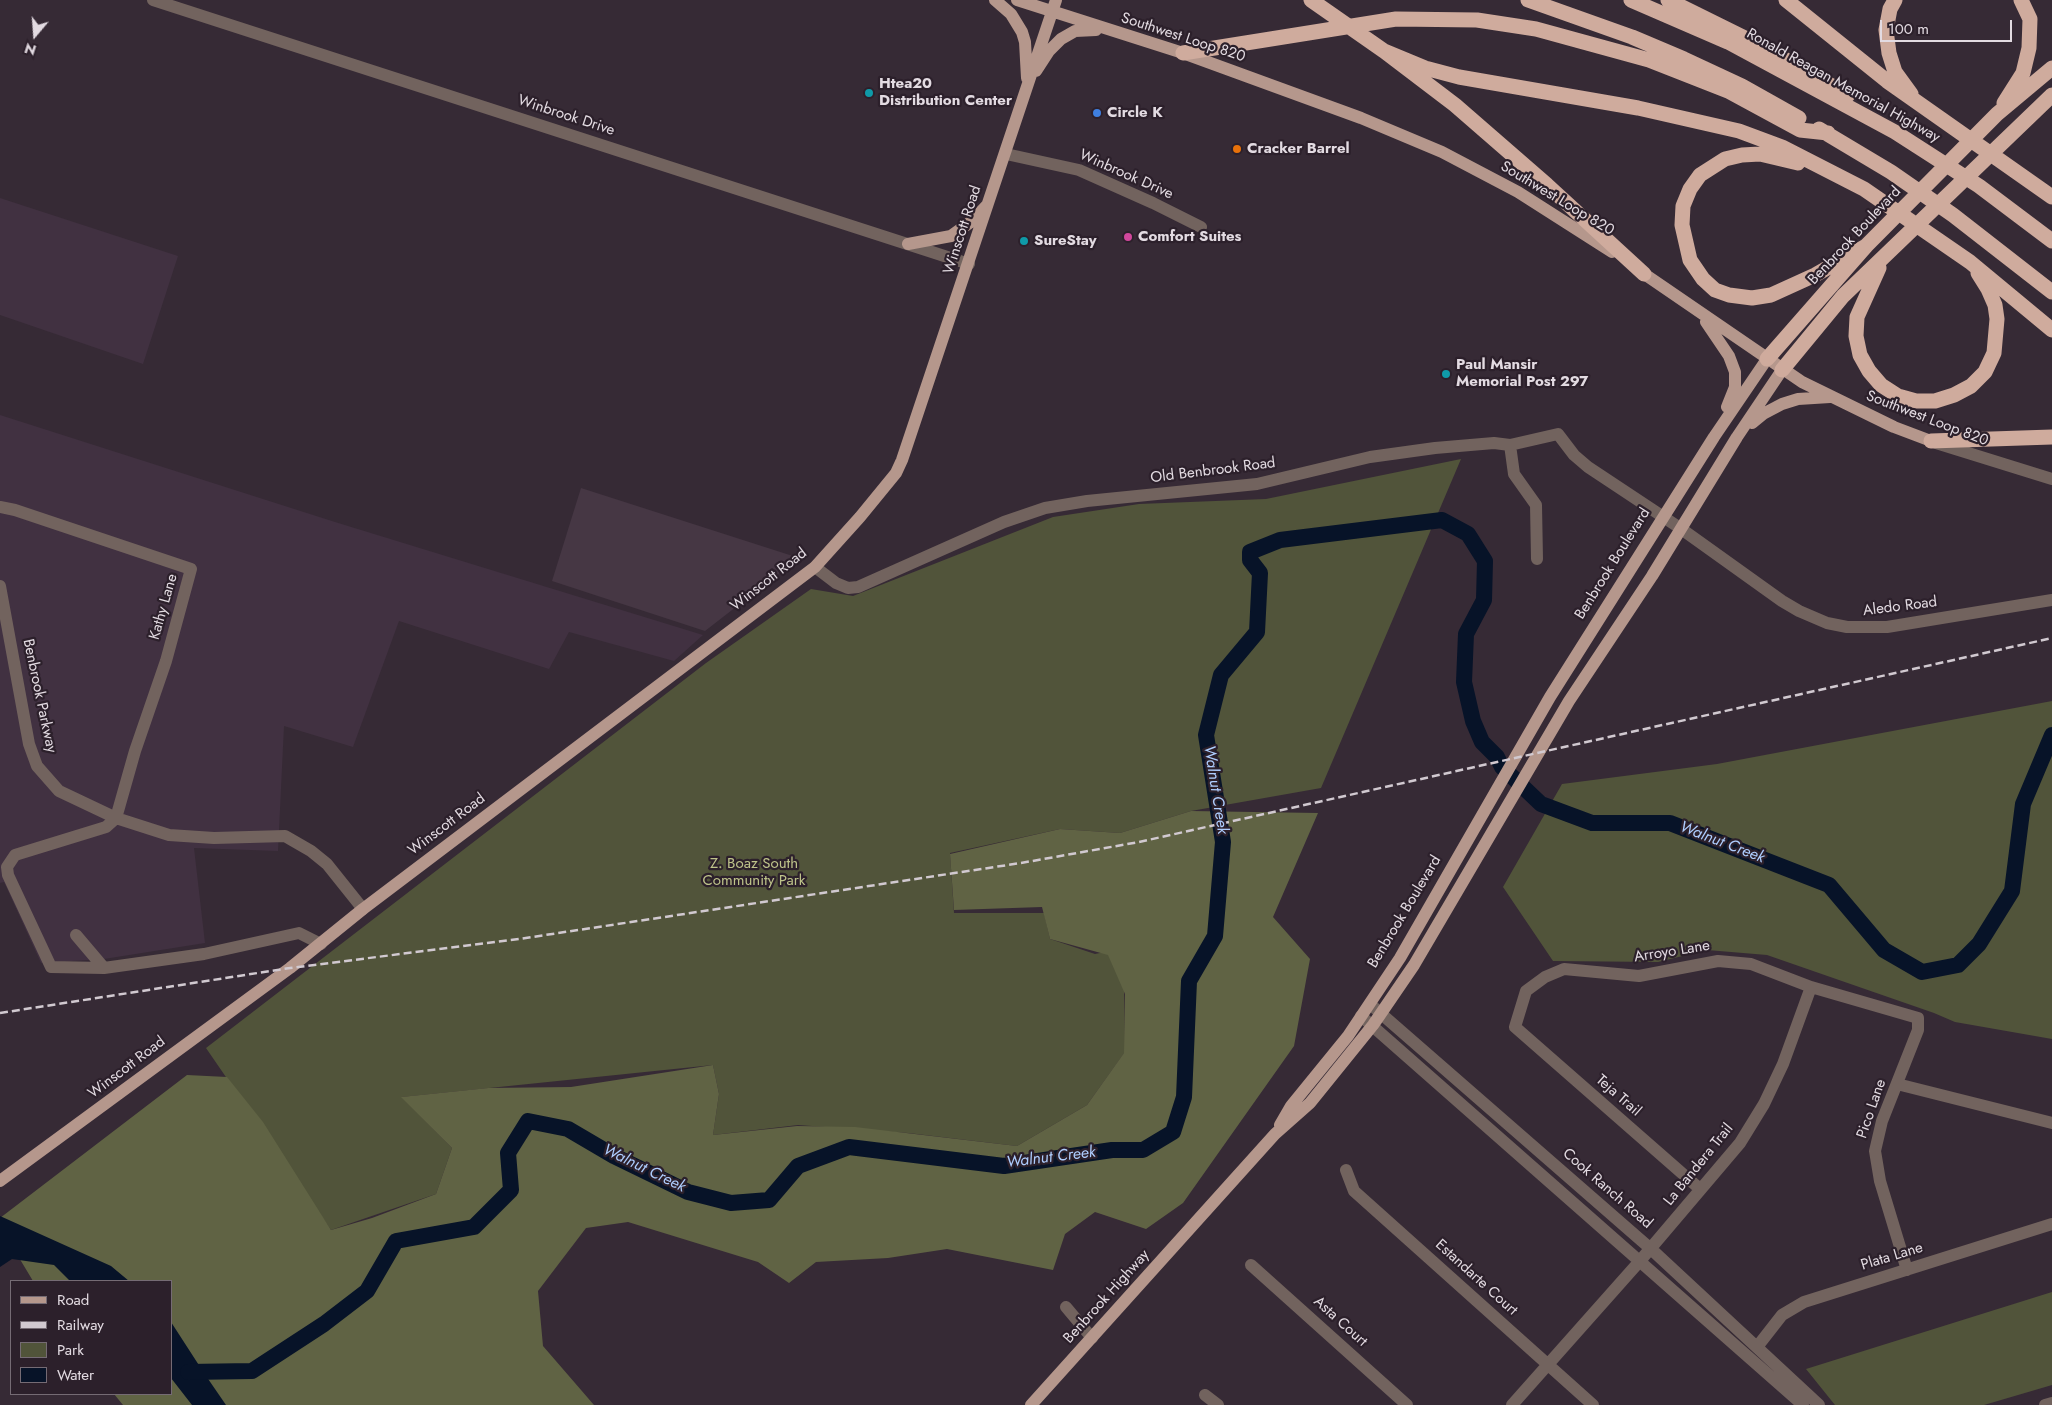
<!DOCTYPE html>
<html>
<head>
<meta charset="utf-8">
<style>
  body { margin:0 }
  #map { position:relative; width:2052px; height:1405px; overflow:hidden; background:#362a35; font-family:Jost,sans-serif }
  canvas { display:block }
  .legend { position:absolute; left:10px; top:1280px; width:162px; height:115px; box-sizing:border-box; background:#2c202b; border:1px solid #756b74; margin:0; padding:6px 9px; list-style:none; font-size:15px; color:#e3dbe2 }
  .legend li { display:flex; align-items:center; gap:10px; height:25px }
  .legend b { width:25px; border:1px solid #756b74 }
  .north { position:absolute; left:10px; top:10px; width:50px; height:50px; -webkit-text-stroke:4px #2c202b; paint-order:stroke; rotate:198deg; font-size:14px; font-weight:700; line-height:20px; text-align:center; color:#e3dbe2 }
  .north::after { content:''; display:block; margin:auto; width:18px; height:22px; background:#e3dbe2; clip-path:polygon(50% 0,100% 100%,50% 72%,0 100%) }
  .scale { position:absolute; left:1880px; top:20px; width:132px; height:22px; box-sizing:border-box; border:2px solid #e3dbe2; border-top:0; padding-left:6px; font-size:15px; line-height:18px; white-space:nowrap; color:#e3dbe2; -webkit-text-stroke:4px #2c202b; paint-order:stroke }
</style>
</head>
<body>
<div id="map">
<canvas width="2052" height="1405"></canvas>
<ul class="legend">
<li><b style="height:6px;background:#b5978c"></b>Road</li>
<li><b style="height:6px;background:#d1c9d0"></b>Railway</li>
<li><b style="height:14px;background:#51543a"></b>Park</li>
<li><b style="height:14px;background:#071328"></b>Water</li>
</ul>
<div class="north">N</div>
<div class="scale">100 m</div>
</div>
<script>
const g = document.querySelector('canvas').getContext('2d');
g.lineJoin = 'round';
function fillPath(path, color) { g.fillStyle = color; g.fill(path, 'evenodd'); }
const poly = rows => new Path2D(rows.map(r => 'M' + r).join(''));
function stroke(path, color, width, dash) { g.strokeStyle = color; g.lineWidth = width; g.lineCap = dash ? 'butt' : 'round'; g.setLineDash(dash || []); g.stroke(path); }
function drawText(font, color, halo, rows, align = 'center') {
  g.font = font + ' Jost,sans-serif'; g.lineWidth = 4.5; g.setLineDash([]); g.textBaseline = 'middle'; g.strokeStyle = halo; g.fillStyle = color; for (const [text, x, y, turn = 0] of rows) {
    g.save(); g.translate(x, y); g.rotate((+turn || 0) * Math.PI / 180); g.textAlign = isNaN(turn) ? turn : align; if (halo) g.strokeText(text, 0, 0); g.fillText(text, 0, 0); g.restore();
  }
}
fillPath(poly([
  [581,488,799,558,705,631,552,581]
]), '#463744');
fillPath(poly([
  [0,198,178,256,143,364,0,315],
  [0,415,335,522,703,635,674,661,569,632,549,669,399,621,353,747,284,726,278,851,194,848,205,943,104,959,41,963,4,882,0,883]
]), '#413141');
fillPath(poly([
  [1461,459,1321,788,1191,811,1120,833,1060,829,950,853,954,913,1044,913,1050,939,1095,954,1119,949,1124,986,1125,1052,1087,1105,1017,1146,908,1133,798,1125,713,1135,719,1094,713,1065,402,1097,452,1148,436,1194,331,1230,206,1048,706,663,811,589,853,596,1053,517,1139,504,1266,499],
  [2052,701,2052,1039,1955,1022,1934,1013,1767,955,1707,950,1658,962,1553,961,1503,887,1562,784,1717,764],
  [2052,1292,2052,1385,1984,1405,1835,1405,1806,1369]
]), '#51543a');
fillPath(poly([
  [1191,811,1318,813,1273,917,1310,959,1294,1046,1183,1203,1146,1229,1095,1212,1065,1234,1053,1270,947,1249,888,1258,816,1262,789,1283,758,1262,628,1222,586,1228,538,1291,543,1346,594,1405,123,1405,114,1394,171,1394,171,1281,33,1281,0,1226,0,1218,187,1075,227,1077,263,1122,331,1230,372,1218,436,1194,452,1148,401,1097,488,1088,571,1087,713,1065,719,1094,713,1135,797,1126,855,1127,1017,1146,1087,1105,1124,1053,1125,994,1108,955,1050,939,1042,907,954,910,950,854,1060,829,1120,833]
]), '#606344');
fillPath(poly([
  [0,1216,111,1266,129,1281,70,1281,54,1265,12,1259,0,1267],
  [171,1322,204,1373,226,1405,192,1405,171,1378]
]), '#071328');
stroke(poly([
  [188,1372,252,1371,324,1324,367,1291,396,1241,474,1227,511,1190,508,1153,528,1121,568,1129,614,1156,688,1192,731,1203,769,1200,798,1166,849,1147,1004,1166,1112,1150,1143,1150,1173,1132,1184,1097,1189,981,1215,936,1223,842,1206,735,1221,675,1257,632,1260,573,1250,560,1250,552,1280,540,1442,520,1468,534,1485,561,1484,600,1466,634,1464,682,1473,721,1482,742,1497,757,1502,767,1541,804,1592,823,1670,823,1829,885,1884,950,1922,972,1958,965,1979,944,2012,891,2023,804,2052,735]
]), '#071328', 16);
stroke(poly([
  [153,0,969,264],
  [1006,154,1079,170,1153,203,1201,227],
  [1936,443,2052,479],
  [1510,445,1514,474,1536,505,1537,559],
  [0,507,15,510,191,569,166,661,135,751,116,818,106,827,15,855,7,867,8,875,51,967,104,968],
  [815,567,836,583,848,588,858,587,1004,522,1045,508,1087,501,1257,484,1370,457,1435,448,1494,443,1510,445,1558,434,1574,455,1588,467,1680,528,1782,601,1799,611,1827,623,1847,627,1887,627,2052,600],
  [0,586,29,744,37,766,59,791,116,818,169,835,214,838,285,836,311,851,327,864,363,909],
  [76,935,104,968,204,954,299,933,321,944],
  [1370,1004,1651,1249,1819,1405],
  [1361,1016,1803,1405],
  [1897,1084,2052,1123],
  [1346,1170,1354,1191,1593,1405],
  [1700,1189,1515,1027,1526,991,1545,977,1564,969,1639,976,1718,961,1751,964,1811,987,1918,1018,1918,1030,1882,1121,1875,1151,1880,1181,1907,1270],
  [1251,1265,1407,1405],
  [1066,1307,1092,1338],
  [1757,1347,1782,1315,1804,1302,2052,1224],
  [1205,1395,1218,1405],
  [1512,1405,1639,1262,1740,1143,1764,1104,1783,1064,1811,987],
  [2045,1405,2052,1403]
]), '#72635e', 12);
stroke(poly([
  [995,0,1011,14,1022,32,1025,42,1027,78],
  [1017,0,1183,53,1361,118,1442,152,1518,192,1612,252],
  [1036,71,1049,51,1061,39,1075,31,1096,30],
  [908,244,951,236,972,221,987,205],
  [1637,269,1802,382,1894,427,1931,441],
  [1706,322,1729,356,1735,372,1735,387,1727,407],
  [1752,423,1763,414,1782,404,1798,399,1830,397],
  [1280,1125,1291,1106,1348,1036,1400,958,1550,697,1714,437,1767,359],
  [0,1181,290,968,363,909,815,567,860,517,896,473,902,460,1056,0],
  [1031,1405,1275,1134,1310,1103,1373,1025,1414,965,1569,701,1652,576,1737,437,1782,370]
]), '#b5978c', 12);
stroke(poly([
  [1311,0,1384,51,1455,105,1547,185,1644,274],
  [1528,0,1632,37,1684,59,1742,86,1799,118],
  [1631,0,1728,42,1895,132,1979,186,2052,241],
  [1668,0,1763,47,1848,95],
  [1786,0,1887,81,2052,197],
  [1895,0,1890,9,1886,30,1889,53,1895,72,1911,94],
  [1384,51,1425,68,1459,77,1638,108,1739,131,1782,147,1864,189,1970,262,2052,330],
  [1183,53,1396,19,1477,20,1536,29,1649,60,1728,91,1800,130,1828,133],
  [2004,103,2023,73,2029,48,2030,19,2021,0],
  [1819,129,1891,172,1953,215,2052,292],
  [1798,163,1760,154,1742,155,1725,159,1700,175,1690,189,1683,206,1682,225,1690,260,1703,279,1715,290,1729,295,1752,298,1771,295,1815,275,1866,246],
  [1879,268,1857,317,1856,336,1860,355,1869,371,1881,385,1898,396,1916,401,1935,401,1954,395,1971,386,1985,372,1994,353,1997,319,1995,305,1988,289,1978,273],
  [1767,359,1866,246,1997,114,2052,68],
  [1782,370,1843,296,2052,95],
  [1931,441,2052,437]
]), '#cfab9d', 15);
stroke(poly([
  [0,1013,290,968,519,939,1021,863,1139,842,2052,638]
]), '#d1c9d0', 2.5, [8, 4]);
for (const [x, y, r, color] of [
  [869,93,5,"#0f9aa8"],
  [1097,113,5,"#3f7fe0"],
  [1237,149,5,"#e8710a"],
  [1128,237,5,"#d1479c"],
  [1024,241,5,"#0f9aa8"],
  [1446,374,5,"#0f9aa8"]
]) { const dot = new Path2D(); dot.arc(x, y, r, 0, 2 * Math.PI); g.fillStyle = color; g.fill(dot); stroke(dot, '#2c202b', 2); }
drawText('15px', '#e3dbe2', '#2c202b', [
  ["Southwest Loop 820",1183,38,18],
  ["Ronald Reagan Memorial Highway",1843,86,29],
  ["Winbrook Drive",566,116,18],
  ["Winbrook Drive",1126,175,24],
  ["Southwest Loop 820",1557,199,31],
  ["Winscott Road",963,230,-72],
  ["Benbrook Boulevard",1855,236,-47],
  ["Southwest Loop 820",1927,419,21],
  ["Old Benbrook Road",1213,471,-7],
  ["Benbrook Boulevard",1613,564,-58],
  ["Winscott Road",769,580,-38],
  ["Kathy Lane",164,607,-74],
  ["Aledo Road",1900,607,-7],
  ["Benbrook Parkway",39,696,78],
  ["Winscott Road",447,825,-37],
  ["Benbrook Boulevard",1405,912,-59],
  ["Arroyo Lane",1672,952,-9],
  ["Winscott Road",127,1068,-37],
  ["Teja Trail",1618,1096,41],
  ["Pico Lane",1872,1109,-71],
  ["La Bandera Trail",1699,1165,-51],
  ["Cook Ranch Road",1607,1189,41],
  ["Plata Lane",1892,1257,-17],
  ["Estandarte Court",1476,1278,42],
  ["Benbrook Highway",1107,1297,-48],
  ["Asta Court",1340,1322,42]
]);
drawText('bold 15px', '#e3dbe2', '#2c202b', [
  ["Htea20",879,84],
  ["Distribution Center",879,101],
  ["Circle K",1107,113],
  ["Cracker Barrel",1247,149],
  ["Comfort Suites",1138,237],
  ["SureStay",1034,241],
  ["Paul Mansir",1456,365],
  ["Memorial Post 297",1456,382]
], 'left');
drawText('15px', '#bec38a', '#2c202b', [
  ["Z. Boaz South",754,864],
  ["Community Park",754,881]
]);
drawText('italic 16px', '#aecdfe', '#2c202b', [
  ["Walnut Creek",1215,790,81],
  ["Walnut Creek",1722,843,21],
  ["Walnut Creek",1051,1158,-7],
  ["Walnut Creek",644,1169,26]
]);
</script>
</body>
</html>
